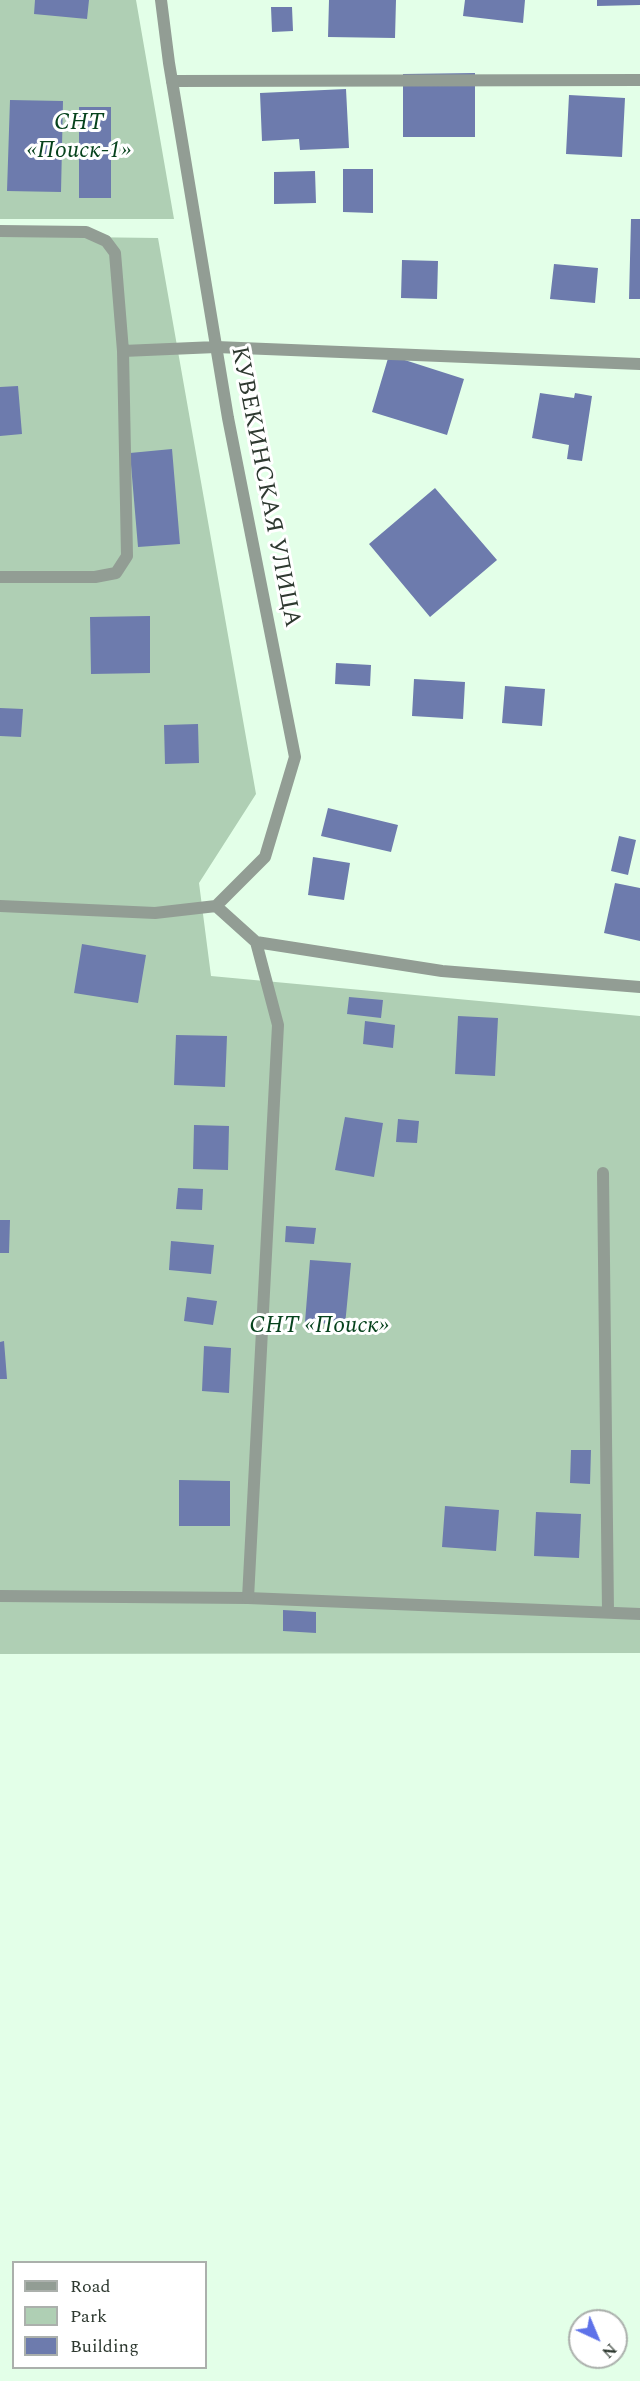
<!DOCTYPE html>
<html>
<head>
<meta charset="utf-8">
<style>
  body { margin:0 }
  #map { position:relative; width:640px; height:2381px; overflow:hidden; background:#e3ffe8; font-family:Spectral,serif }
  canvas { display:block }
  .legend { position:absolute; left:12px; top:2261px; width:195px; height:108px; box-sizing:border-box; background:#fff; border:2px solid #abb0ac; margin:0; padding:8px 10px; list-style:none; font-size:18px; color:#2e3930 }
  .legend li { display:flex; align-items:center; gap:12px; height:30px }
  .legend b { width:30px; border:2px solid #abb0ac }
  .north { position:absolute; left:568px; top:2309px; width:60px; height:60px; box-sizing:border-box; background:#fff; border:2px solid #abb0ac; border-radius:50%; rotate:136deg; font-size:16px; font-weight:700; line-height:24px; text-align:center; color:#2e3930 }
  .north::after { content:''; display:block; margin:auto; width:21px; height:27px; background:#5e72e9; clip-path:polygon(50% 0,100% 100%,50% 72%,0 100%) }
</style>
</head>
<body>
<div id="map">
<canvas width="640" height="2381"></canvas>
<ul class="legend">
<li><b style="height:8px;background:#929d94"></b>Road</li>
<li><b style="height:16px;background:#afcfb4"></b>Park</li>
<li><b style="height:16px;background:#6d7bad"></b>Building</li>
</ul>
<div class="north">N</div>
</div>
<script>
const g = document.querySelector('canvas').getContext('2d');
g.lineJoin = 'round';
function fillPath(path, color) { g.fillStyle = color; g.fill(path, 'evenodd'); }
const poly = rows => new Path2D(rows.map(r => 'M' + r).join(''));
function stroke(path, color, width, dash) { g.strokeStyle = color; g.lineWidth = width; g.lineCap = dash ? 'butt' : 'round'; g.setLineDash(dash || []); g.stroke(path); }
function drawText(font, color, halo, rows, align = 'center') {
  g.font = font + ' Spectral,serif'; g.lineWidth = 6; g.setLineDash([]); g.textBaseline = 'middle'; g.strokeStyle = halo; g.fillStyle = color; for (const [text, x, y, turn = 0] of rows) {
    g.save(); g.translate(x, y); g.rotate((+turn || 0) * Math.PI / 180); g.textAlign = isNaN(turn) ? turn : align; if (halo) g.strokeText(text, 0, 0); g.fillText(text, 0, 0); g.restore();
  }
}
fillPath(poly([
  [0,0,136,0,174,219,0,219],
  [0,236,158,238,256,794,199,883,211,976,640,1016,640,1653,0,1654]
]), '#afcfb4');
fillPath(poly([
  [35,0,89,0,87,19,34,14],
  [329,0,396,0,395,38,328,37],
  [465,0,525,0,523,23,463,16],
  [597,0,640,0,640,5,597,6],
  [271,7,292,7,293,31,272,32],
  [475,73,475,137,403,137,403,74],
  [346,89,349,148,300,150,299,139,262,141,260,93],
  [569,95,625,98,622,157,566,154],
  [10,100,63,101,61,192,7,191],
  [79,107,111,107,111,198,79,198],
  [343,169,373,169,373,213,343,212],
  [315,171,316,203,274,204,274,172],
  [631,219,640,219,640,299,629,299],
  [402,260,438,261,437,299,401,298],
  [554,264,598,268,595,303,550,299],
  [389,355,464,379,447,435,372,412],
  [18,386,22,434,0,436,0,387],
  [540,393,574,398,575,393,592,396,582,461,567,459,569,445,532,438],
  [172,449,180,544,138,547,130,453],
  [435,488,497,560,430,617,369,544],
  [150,616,150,673,91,674,90,617],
  [336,663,371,665,370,686,335,684],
  [414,679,465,682,463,719,412,716],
  [505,686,545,689,542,726,502,723],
  [0,708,23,709,21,737,0,736],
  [198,724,199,763,165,764,164,725],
  [328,808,398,825,391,852,321,836],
  [619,836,636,840,628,875,611,871],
  [313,857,350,863,344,900,308,895],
  [615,883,640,888,640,941,604,933],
  [82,944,146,955,138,1003,74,993],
  [349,997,383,1000,381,1018,347,1014],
  [458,1016,498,1018,495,1076,455,1074],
  [365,1021,395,1025,393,1048,363,1044],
  [176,1035,227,1036,225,1087,174,1085],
  [345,1117,383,1123,374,1177,335,1170],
  [398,1119,419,1121,417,1143,396,1142],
  [194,1125,229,1126,228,1170,193,1169],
  [178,1188,203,1189,202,1210,176,1209],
  [0,1220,10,1220,9,1253,0,1253],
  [286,1226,316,1228,314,1244,285,1242],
  [171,1241,214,1245,211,1274,169,1270],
  [310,1260,351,1263,345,1325,305,1322],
  [187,1297,217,1301,213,1325,184,1321],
  [4,1341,7,1379,0,1379,0,1342],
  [204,1346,231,1348,229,1393,202,1391],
  [571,1450,591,1450,590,1484,570,1483],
  [179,1480,230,1481,230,1526,179,1526],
  [445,1506,499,1510,496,1551,442,1547],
  [536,1512,581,1514,579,1558,534,1556],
  [283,1610,316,1612,316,1633,283,1631]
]), '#6d7bad');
stroke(poly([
  [172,81,640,80],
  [216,347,640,364],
  [603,1173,608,1612],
  [0,1596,248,1598,640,1614]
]), '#929d94', 12);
stroke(poly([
  [161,0,169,63,228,418,295,757,265,857,216,906],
  [0,231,86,232,106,241,115,253,123,351],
  [0,577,95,577,116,573,127,556,123,351,216,347],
  [0,906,155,913,216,906],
  [216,906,256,942,442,971,640,987],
  [248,1598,278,1025,256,942]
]), '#929d94', 12);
drawText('italic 24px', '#07431d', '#fff', [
  ["СНТ",79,124],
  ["«Поиск-1»",79,152],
  ["СНТ «Поиск»",319,1327]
]);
drawText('24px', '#2e3930', '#fff', [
  ["КУВЕКИНСКАЯ УЛИЦА",264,487,79]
]);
</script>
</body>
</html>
